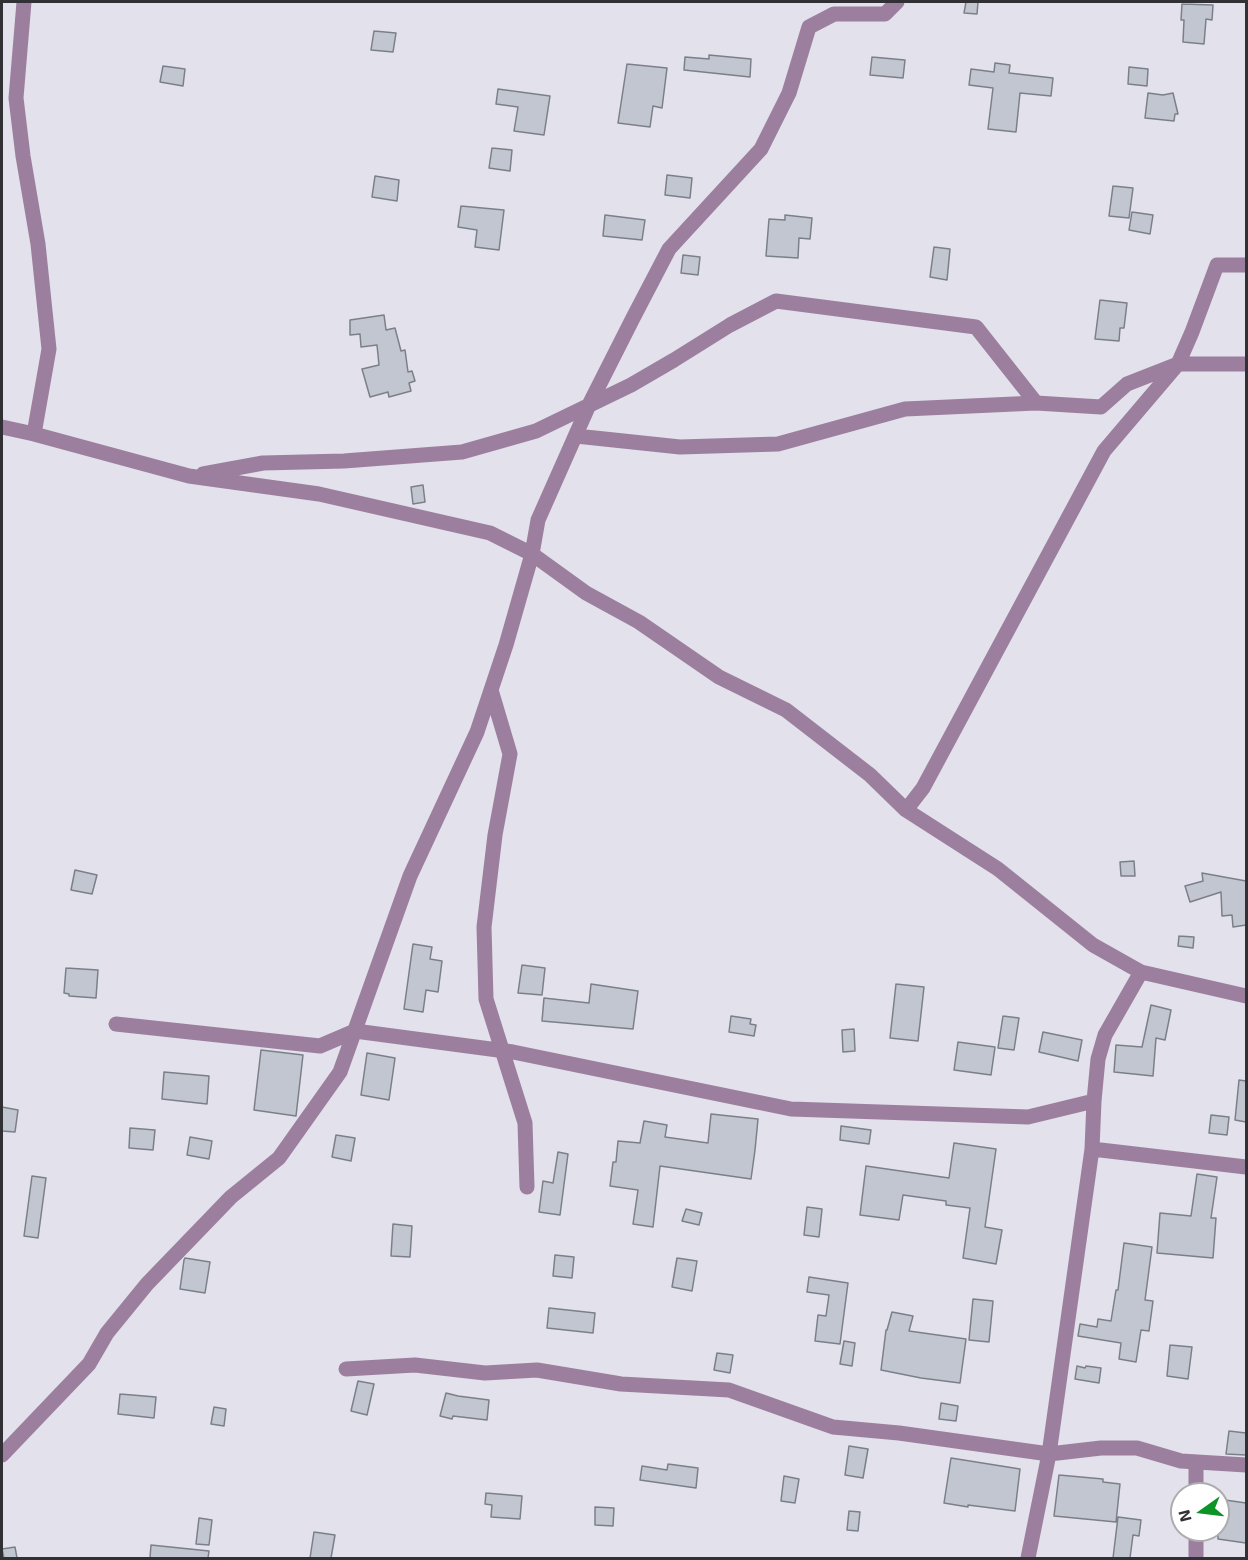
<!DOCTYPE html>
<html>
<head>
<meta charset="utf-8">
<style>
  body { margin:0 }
  #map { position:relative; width:1248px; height:1560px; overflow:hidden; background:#e3e1eb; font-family:"Exo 2",sans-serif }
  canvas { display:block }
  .frame { position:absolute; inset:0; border:3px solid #313034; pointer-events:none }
  .north { position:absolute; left:1170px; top:1482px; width:60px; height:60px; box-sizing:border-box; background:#fff; border:2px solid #adacae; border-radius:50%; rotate:256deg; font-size:16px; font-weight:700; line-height:24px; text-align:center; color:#313034 }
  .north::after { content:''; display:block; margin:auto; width:21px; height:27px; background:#0c9427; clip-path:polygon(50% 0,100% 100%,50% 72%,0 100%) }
</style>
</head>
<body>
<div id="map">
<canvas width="1248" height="1560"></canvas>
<div class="frame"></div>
<div class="north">N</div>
</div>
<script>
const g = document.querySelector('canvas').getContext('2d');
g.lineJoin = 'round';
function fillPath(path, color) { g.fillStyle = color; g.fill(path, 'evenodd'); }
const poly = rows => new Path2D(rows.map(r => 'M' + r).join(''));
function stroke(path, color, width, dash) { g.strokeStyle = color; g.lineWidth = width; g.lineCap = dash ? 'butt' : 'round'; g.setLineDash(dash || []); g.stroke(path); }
const building = poly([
  [966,2,978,2,977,14,964,13,966,2],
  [1182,4,1213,5,1212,20,1206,19,1204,44,1183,42,1184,20,1181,20,1182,4],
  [374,31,396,33,393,52,371,50,374,31],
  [709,55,751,59,750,77,684,70,685,57,709,59,709,55],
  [872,57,905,60,903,78,870,75,872,57],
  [995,63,1010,65,1009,73,1053,78,1051,96,1020,93,1016,132,988,129,993,88,969,85,971,69,994,72,995,63],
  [627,64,667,68,662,108,653,106,650,127,618,123,627,64],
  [163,66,185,69,183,86,160,82,163,66],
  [1129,67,1148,69,1147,86,1128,84,1129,67],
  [498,89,550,96,544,135,514,131,518,107,496,104,498,89],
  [1148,93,1163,95,1173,93,1178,114,1175,114,1174,121,1145,118,1148,93],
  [492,148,512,150,510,171,489,168,492,148],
  [667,175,692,178,690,198,665,195,667,175],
  [375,176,399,180,397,201,372,197,375,176],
  [1113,186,1133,188,1129,218,1109,216,1113,186],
  [461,206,504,210,499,250,475,247,477,230,458,227,461,206],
  [1132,212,1153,215,1150,234,1129,230,1132,212],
  [605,215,645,220,642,240,603,236,605,215],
  [785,215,812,218,810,239,799,238,798,258,766,256,769,219,785,220,785,215],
  [934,247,950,249,947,280,930,277,934,247],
  [683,255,700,257,698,275,681,273,683,255],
  [1100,300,1127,303,1124,328,1120,328,1119,341,1095,339,1100,300],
  [384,315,386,330,395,328,401,351,405,350,408,372,412,371,415,381,409,383,411,391,389,397,388,392,370,397,362,369,379,365,377,345,361,347,360,334,350,335,350,320,384,315],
  [423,485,425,502,413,504,411,487,423,485],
  [1134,861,1135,876,1121,876,1120,862,1134,861],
  [75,870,97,875,92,894,71,890,75,870],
  [1202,873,1246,881,1246,925,1233,927,1232,915,1222,916,1221,892,1190,902,1185,886,1203,881,1202,873],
  [1179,936,1194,937,1193,948,1178,946,1179,936],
  [413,944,432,947,430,959,442,961,438,992,426,990,423,1012,404,1009,413,944],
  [522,965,545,968,542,995,518,993,522,965],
  [66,968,98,970,96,998,69,996,69,994,64,993,66,968],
  [591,984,638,991,633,1029,542,1021,544,998,589,1003,591,984],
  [896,984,924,987,918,1041,890,1038,896,984],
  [1151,1005,1171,1010,1165,1040,1156,1038,1153,1076,1114,1072,1116,1045,1142,1047,1151,1005],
  [731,1016,751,1019,750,1024,756,1025,754,1036,729,1032,731,1016],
  [1003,1016,1019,1018,1014,1050,998,1048,1003,1016],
  [854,1029,855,1051,843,1052,842,1030,854,1029],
  [1043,1032,1082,1040,1078,1061,1039,1052,1043,1032],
  [958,1042,995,1047,991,1075,954,1070,958,1042],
  [261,1050,303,1055,296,1116,254,1110,261,1050],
  [367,1053,395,1058,389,1100,361,1095,367,1053],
  [164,1072,209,1076,207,1104,162,1099,164,1072],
  [1239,1080,1246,1081,1246,1122,1235,1120,1239,1080],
  [2,1107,18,1110,15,1132,2,1131,2,1107],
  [711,1114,758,1119,755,1150,751,1179,660,1166,653,1227,633,1224,638,1190,610,1186,613,1162,616,1162,618,1141,640,1143,644,1121,667,1125,665,1137,708,1143,711,1114],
  [1211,1115,1229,1117,1227,1135,1209,1133,1211,1115],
  [841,1126,871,1130,869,1144,840,1140,841,1126],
  [130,1128,155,1130,153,1150,129,1148,130,1128],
  [336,1135,355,1138,351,1161,332,1157,336,1135],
  [190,1137,212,1141,209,1159,187,1155,190,1137],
  [954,1143,996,1149,985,1227,1002,1230,996,1264,963,1258,970,1208,946,1205,946,1201,903,1195,899,1220,860,1215,866,1166,949,1178,954,1143],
  [558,1152,568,1154,560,1215,539,1212,543,1181,553,1183,558,1152],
  [1197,1174,1217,1177,1211,1218,1216,1218,1213,1258,1157,1253,1160,1213,1191,1216,1197,1174],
  [32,1176,46,1178,38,1238,24,1236,32,1176],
  [807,1207,822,1209,819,1237,804,1235,807,1207],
  [686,1209,702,1213,699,1225,682,1221,686,1209],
  [393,1224,412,1226,410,1257,391,1256,393,1224],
  [1124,1243,1152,1247,1145,1300,1153,1301,1149,1331,1141,1330,1136,1362,1119,1359,1121,1343,1078,1336,1080,1324,1097,1327,1098,1319,1111,1321,1116,1290,1118,1290,1124,1243],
  [555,1255,574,1257,572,1278,553,1276,555,1255],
  [185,1258,210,1262,205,1293,180,1289,184,1260,185,1258],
  [677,1258,697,1261,692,1291,672,1287,677,1258],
  [809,1277,848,1283,840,1344,815,1341,818,1315,826,1316,829,1295,807,1292,809,1277],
  [973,1299,993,1301,989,1342,969,1340,973,1299],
  [549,1308,595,1313,593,1333,547,1328,549,1308],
  [892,1312,913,1316,909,1331,966,1339,960,1383,921,1378,881,1370,886,1330,887,1330,892,1312],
  [844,1341,855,1343,852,1366,840,1364,844,1341],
  [1170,1345,1192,1347,1188,1379,1167,1376,1170,1345],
  [717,1353,733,1355,730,1373,714,1370,717,1353],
  [1077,1366,1085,1368,1086,1366,1101,1368,1099,1383,1075,1379,1077,1366],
  [358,1381,374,1384,367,1415,351,1411,358,1381],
  [446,1393,458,1396,489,1400,487,1420,453,1416,452,1419,440,1416,446,1393],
  [120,1394,156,1397,154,1418,118,1414,120,1394],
  [941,1403,958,1406,956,1421,939,1419,941,1403],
  [214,1407,226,1409,224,1426,211,1424,214,1407],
  [1229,1431,1246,1433,1246,1455,1226,1454,1229,1431],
  [849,1446,868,1449,863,1478,845,1475,849,1446],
  [951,1458,1020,1469,1015,1511,968,1505,968,1507,944,1503,951,1458],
  [668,1464,698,1468,696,1488,640,1480,642,1466,667,1470,668,1464],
  [1059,1475,1103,1479,1103,1482,1120,1484,1116,1522,1054,1516,1059,1475],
  [784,1476,799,1479,795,1503,781,1501,784,1476],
  [486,1493,522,1496,520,1519,491,1517,492,1505,485,1504,486,1493],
  [1218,1499,1246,1503,1246,1543,1218,1539,1218,1499],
  [595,1507,614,1508,613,1526,595,1525,595,1507],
  [849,1511,860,1512,858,1531,847,1530,849,1511],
  [1118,1517,1141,1520,1139,1536,1133,1535,1130,1558,1113,1558,1118,1517],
  [199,1518,212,1520,209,1545,196,1544,199,1518],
  [314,1532,335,1535,331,1558,310,1558,314,1532],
  [151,1545,209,1551,208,1558,150,1558,151,1545],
  [15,1547,17,1558,4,1558,2,1549,15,1547]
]);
fillPath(building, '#c2c6d0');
stroke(building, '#7b8088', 1.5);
stroke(poly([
  [24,2,16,98,23,156,38,244,49,349,34,434],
  [2,427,34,434,189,476,319,494,490,533,532,554,586,593,639,622,719,677,786,710,870,775,906,810,998,869,1093,945,1141,972,1246,996],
  [576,436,680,447,778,444,905,409,1036,403,1101,407,1127,384,1178,364,1192,332,1217,265,1246,265],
  [203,474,263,463,344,461,462,452,536,431,631,385,674,360,730,325,776,301,976,327,1036,403],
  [491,690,510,754,495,835,484,927,486,999,525,1123,527,1187],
  [906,810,923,788,1104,451,1178,364,1246,364],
  [116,1024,320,1046,355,1031,513,1052,791,1109,1028,1117,1094,1101,1098,1059,1105,1035,1141,972],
  [1094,1101,1092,1149,1049,1454,1101,1448,1137,1448,1181,1461,1246,1465],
  [1092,1149,1246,1167],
  [346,1369,415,1365,485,1373,537,1370,621,1384,729,1390,833,1427,899,1433,1049,1454,1028,1558],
  [2,1455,89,1364,107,1333,147,1284,231,1197,279,1158,340,1072,410,876,477,732,506,645,532,554,538,520,589,405,633,318,669,249,761,149,789,93,809,27,834,14,885,14,897,2],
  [1196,1494,1196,1462],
  [1196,1558,1196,1530]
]), '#9c7f9e', 15);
</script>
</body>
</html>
